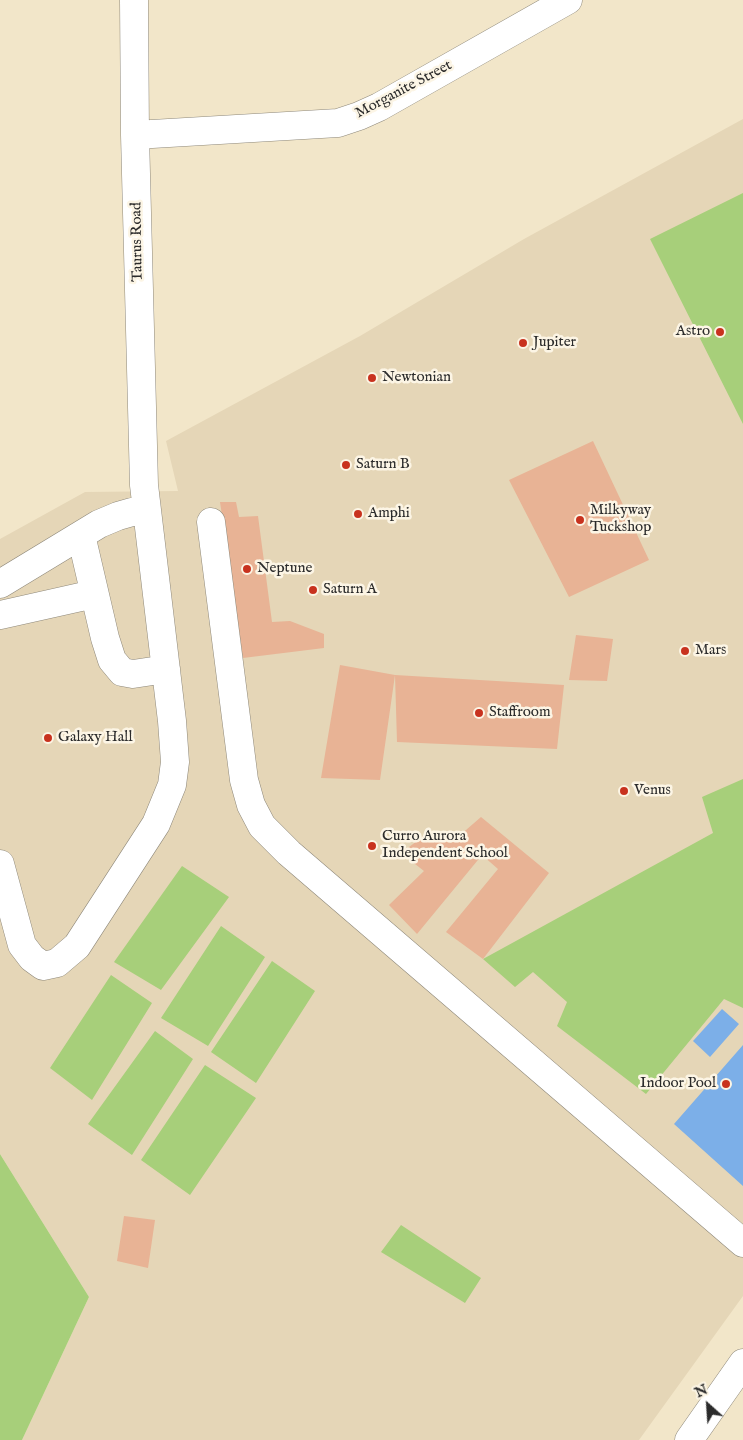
<!DOCTYPE html>
<html>
<head>
<meta charset="utf-8">
<style>
  body { margin:0 }
  #map { position:relative; width:743px; height:1440px; overflow:hidden; background:#f2e6c9; font-family:"IM FELL English",serif }
  canvas { display:block }
  .north { position:absolute; left:683px; top:1380px; width:50px; height:50px; -webkit-text-stroke:4px #fcf5e5; paint-order:stroke; rotate:334deg; font-size:14px; font-weight:700; line-height:20px; text-align:center; color:#2b2b2b }
  .north::after { content:''; display:block; margin:auto; width:18px; height:22px; background:#2b2b2b; clip-path:polygon(50% 0,100% 100%,50% 72%,0 100%) }
</style>
</head>
<body>
<div id="map">
<canvas width="743" height="1440"></canvas>
<div class="north">N</div>
</div>
<script>
const g = document.querySelector('canvas').getContext('2d');
g.lineJoin = 'round';
function fillPath(path, color) { g.fillStyle = color; g.fill(path, 'evenodd'); }
const poly = rows => new Path2D(rows.map(r => 'M' + r).join(''));
function stroke(path, color, width, dash) { g.strokeStyle = color; g.lineWidth = width; g.lineCap = dash ? 'butt' : 'round'; g.setLineDash(dash || []); g.stroke(path); }
function drawText(font, color, halo, rows, align = 'center') {
  g.font = font + ' "IM FELL English",serif'; g.lineWidth = 5; g.setLineDash([]); g.textBaseline = 'middle'; g.strokeStyle = halo; g.fillStyle = color; for (const [text, x, y, turn = 0] of rows) {
    g.save(); g.translate(x, y); g.rotate((+turn || 0) * Math.PI / 180); g.textAlign = isNaN(turn) ? turn : align; if (halo) g.strokeText(text, 0, 0); g.fillText(text, 0, 0); g.restore();
  }
}
fillPath(poly([
  [743,119,743,1296,639,1440,22,1440,89,1297,0,1154,0,539,85,492,178,491,166,441,360,336,524,239]
]), '#e5d6b7');
fillPath(poly([
  [743,193,743,424,650,239],
  [743,779,743,1008,724,999,646,1094,557,1026,567,1002,533,972,515,987,483,959,713,833,702,797],
  [182,866,229,897,161,990,114,962],
  [221,926,265,957,208,1046,161,1018],
  [272,961,315,991,256,1083,211,1052],
  [111,975,152,1003,92,1100,50,1068],
  [155,1031,193,1059,132,1155,88,1124],
  [205,1065,256,1098,190,1195,141,1160],
  [0,1154,89,1297,22,1440,0,1440],
  [401,1225,481,1278,465,1303,381,1252]
]), '#a7cf7a');
fillPath(poly([
  [722,1009,739,1024,710,1057,693,1041],
  [743,1045,743,1186,674,1124]
]), '#7cafe8');
fillPath(poly([
  [593,441,649,560,569,597,509,480],
  [220,502,236,502,239,517,258,516,272,622,290,621,324,634,324,648,243,658],
  [576,635,613,639,607,681,569,680],
  [340,665,395,675,380,780,321,778],
  [395,675,564,685,557,749,397,742],
  [481,817,549,873,483,959,446,932,498,869,482,855,417,934,389,905,424,871,401,853,429,832,451,843],
  [124,1216,155,1220,148,1268,117,1261]
]), '#e8b395');
const minor = poly([
  [135,135,338,123,359,116,379,107,568,0],
  [211,522,244,780,251,805,262,826,289,853,743,1243],
  [81,535,105,638,112,660,122,672,133,674,166,669],
  [0,584,99,524,118,516,132,512,147,510],
  [0,615,94,594],
  [0,864,22,945,32,958,43,966,57,963,77,946,156,824,172,785,175,762,172,721,144,485,135,135,134,0],
  [689,1440,743,1363]
]);
stroke(minor, '#8e887a', 29);
stroke(minor, '#fff', 28);
for (const [x, y, r, color] of [
  [720,332,5,"#c8321e"],
  [523,343,5,"#c8321e"],
  [372,378,5,"#c8321e"],
  [346,465,5,"#c8321e"],
  [358,514,5,"#c8321e"],
  [580,520,5,"#c8321e"],
  [247,569,5,"#c8321e"],
  [313,590,5,"#c8321e"],
  [685,651,5,"#c8321e"],
  [479,713,5,"#c8321e"],
  [48,738,5,"#c8321e"],
  [624,791,5,"#c8321e"],
  [372,846,5,"#c8321e"],
  [726,1084,5,"#c8321e"]
]) { const dot = new Path2D(); dot.arc(x, y, r, 0, 2 * Math.PI); g.fillStyle = color; g.fill(dot); stroke(dot, '#fcf5e5', 2); }
drawText('15px', '#2b2b2b', '#fcf5e5', [
  ["Morganite Street",404,90,-28],
  ["Taurus Road",138,242,-91]
]);
drawText('15px', '#2b2b2b', '#fcf5e5', [
  ["Astro",710,332,"right"],
  ["Jupiter",533,343],
  ["Newtonian",382,378],
  ["Saturn B",356,465],
  ["Milkyway",590,511],
  ["Tuckshop",590,528],
  ["Amphi",368,514],
  ["Neptune",257,569],
  ["Saturn A",323,590],
  ["Mars",695,651],
  ["Staffroom",489,713],
  ["Galaxy Hall",58,738],
  ["Venus",634,791],
  ["Curro Aurora",382,837],
  ["Independent School",382,854],
  ["Indoor Pool",716,1084,"right"]
], 'left');
</script>
</body>
</html>
